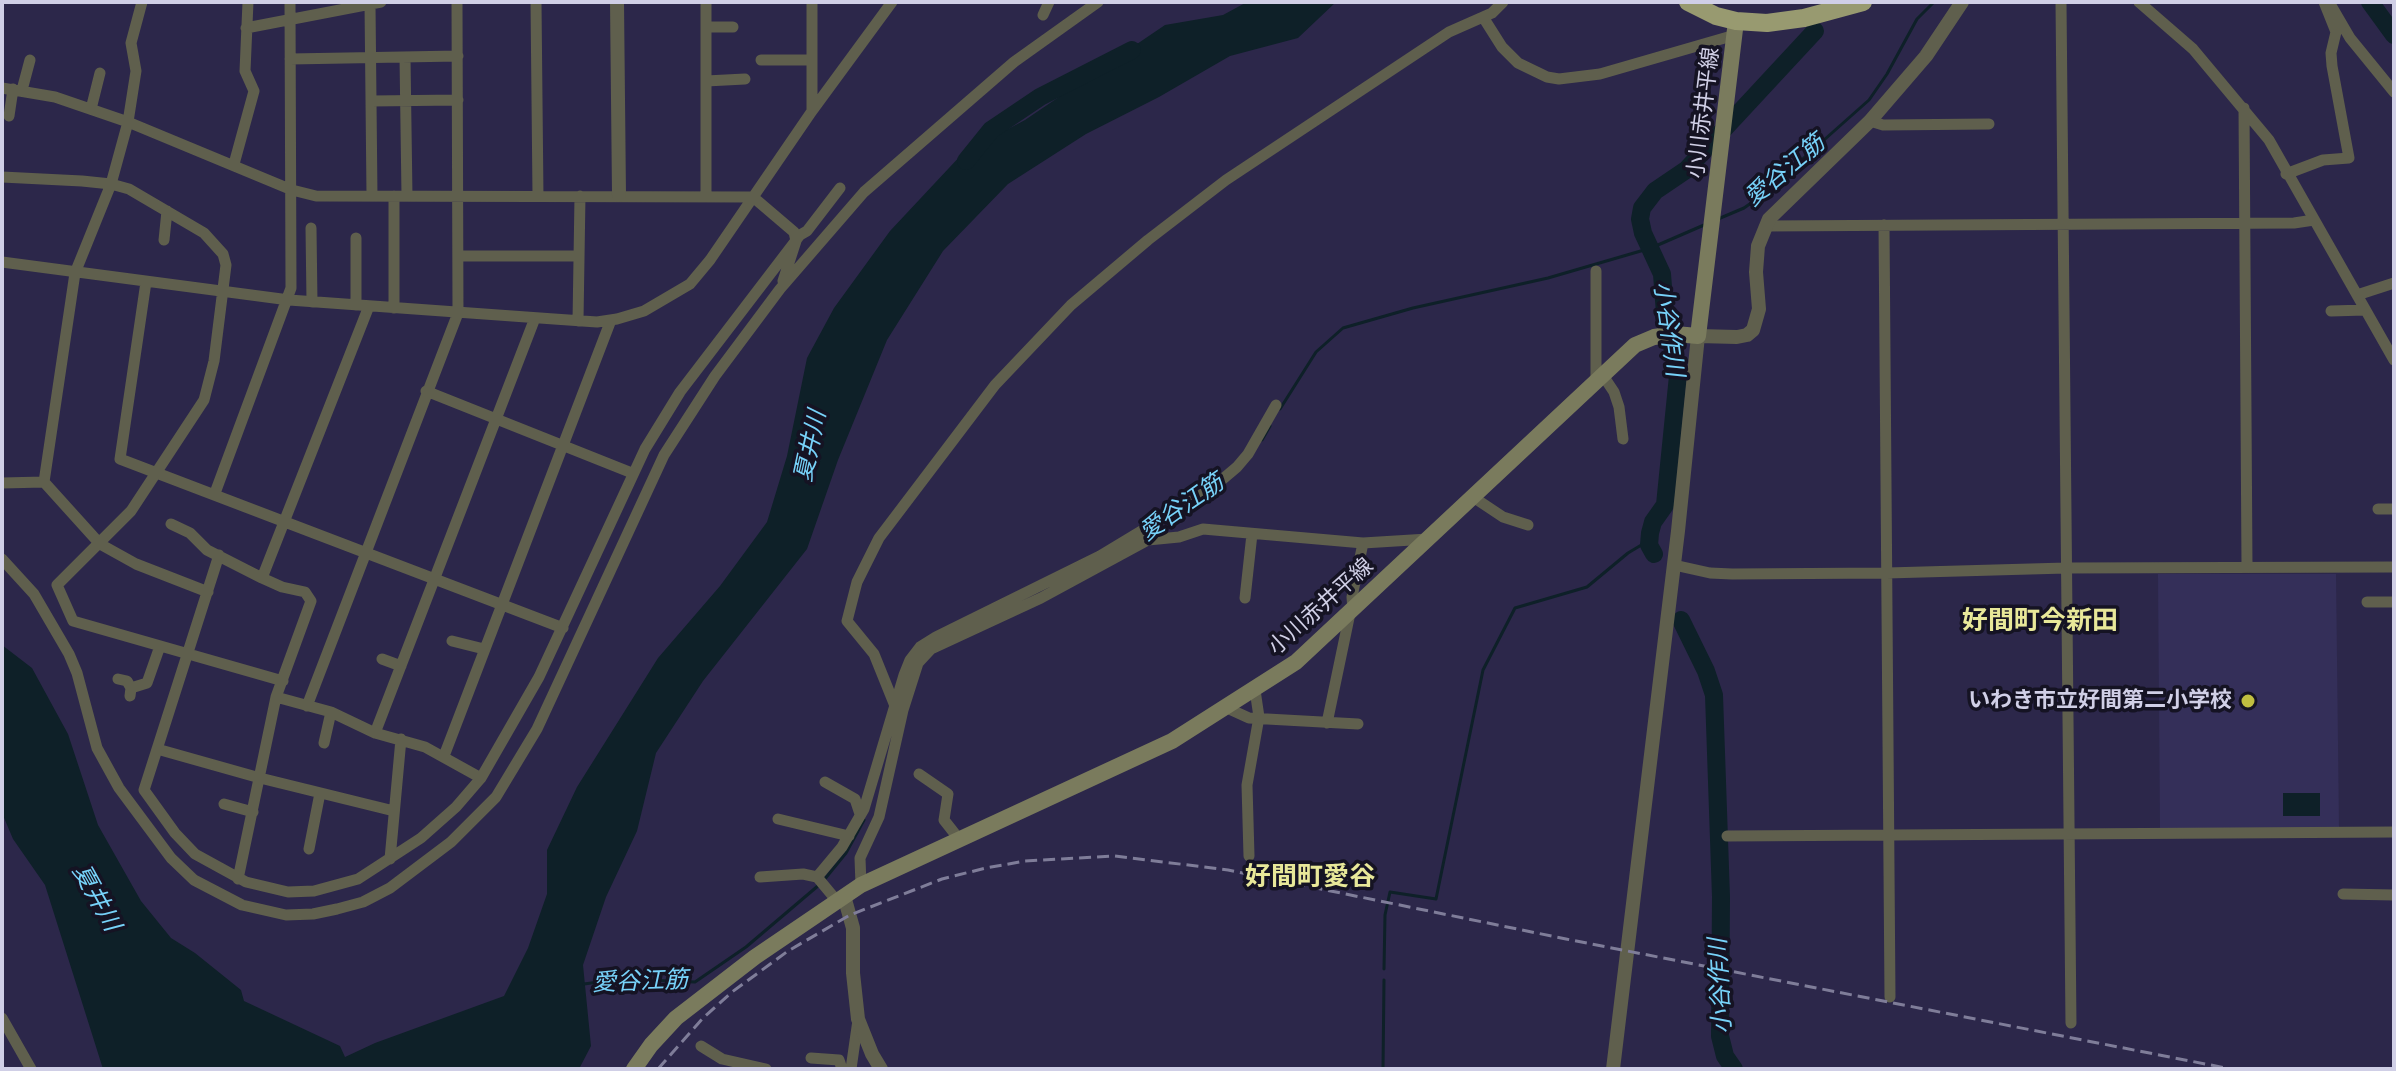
<!DOCTYPE html>
<html>
<head>
<meta charset="utf-8">
<style>
  body { margin:0 }
  #map { position:relative; width:2396px; height:1071px; overflow:hidden; background:#2c274a; font-family:"Open Sans",sans-serif }
  canvas { display:block }
  .frame { position:absolute; inset:0; border:4px solid #d0cfe6; pointer-events:none }
</style>
</head>
<body>
<div id="map">
<canvas width="2396" height="1071"></canvas>
<div class="frame"></div>
</div>
<script>
const g = document.querySelector('canvas').getContext('2d');
g.lineJoin = 'round';
function fillPath(path, color) { g.fillStyle = color; g.fill(path, 'evenodd'); }
const poly = rows => new Path2D(rows.map(r => 'M' + r).join(''));
function stroke(path, color, width, dash) { g.strokeStyle = color; g.lineWidth = width; g.lineCap = dash ? 'butt' : 'round'; g.setLineDash(dash || []); g.stroke(path); }
function drawText(font, color, halo, rows, align = 'center') {
  g.font = font + ' "Open Sans","Noto Sans JP",sans-serif'; g.lineWidth = 7; g.setLineDash([]); g.textBaseline = 'middle'; g.strokeStyle = halo; g.fillStyle = color; for (const [text, x, y, turn = 0] of rows) {
    g.save(); g.translate(x, y); g.rotate((+turn || 0) * Math.PI / 180); g.textAlign = isNaN(turn) ? turn : align; if (halo) g.strokeText(text, 0, 0); g.fillText(text, 0, 0); g.restore();
  }
}
fillPath(poly([
  [2158,574,2336,574,2339,828,2160,831]
]), '#342f59');
fillPath(poly([
  [1247,2,1336,2,1298,38,1230,56,1159,97,1086,134,1008,184,943,251,887,340,838,460,807,549,703,681,656,753,637,831,606,897,583,965,591,1046,579,1069,103,1069,45,885,13,839,2,813,2,645,32,668,68,734,98,825,141,901,171,938,195,953,241,990,244,1001,340,1046,345,1057,375,1043,504,996,528,948,547,894,547,850,577,787,658,658,720,586,767,522,787,456,807,358,834,308,890,231,963,153,1025,120,1165,25,1223,15],
  [2283,793,2320,793,2320,816,2283,816]
]), '#0e2028');
stroke(poly([
  [1718,219,1744,208,1761,196,1869,100,1887,74,1917,19,1934,2],
  [1280,409,1316,352,1343,328,1413,308,1548,278,1651,248,1704,225],
  [1262,440,1270,426],
  [824,880,846,853,864,820],
  [1384,969,1385,915,1390,892,1436,899,1483,670,1515,608,1587,587,1628,553,1643,544,1649,545],
  [584,984,620,979,695,982,746,947,819,885],
  [1383,1069,1384,980]
]), '#0e2028', 3);
stroke(poly([
  [2370,2,2394,35],
  [966,161,991,130,1040,97,1132,50],
  [1654,554,1649,545,1650,533,1653,522,1665,505,1678,376,1665,313,1662,274,1643,233,1640,219,1642,208,1655,191,1686,170,1815,31],
  [1681,620,1706,671,1714,695,1721,897,1720,1036,1725,1056,1734,1069]
]), '#0e2028', 18);
stroke(poly([
  [536,2,538,196],
  [706,2,706,195],
  [812,2,812,109],
  [2061,2,2071,1023],
  [2139,2,2193,49,2269,140,2394,360],
  [2329,2,2350,38,2394,92],
  [370,4,372,196],
  [1043,15,1049,2],
  [1483,17,1502,47,1518,63,1547,77,1559,79,1600,74,1735,35],
  [706,27,733,27],
  [246,28,381,2],
  [405,57,407,196],
  [290,59,458,56],
  [761,60,812,60],
  [706,81,745,79],
  [2,88,55,97,128,122,292,190,316,196,753,197,794,232,796,241,783,281],
  [22,90,30,60],
  [371,101,458,100],
  [2244,108,2247,567],
  [91,109,100,73],
  [9,116,13,89],
  [1870,121,1883,125,1989,124],
  [234,164,254,91,245,71,248,2],
  [2286,174,2323,160,2349,158,2332,66,2331,53,2336,32,2324,2],
  [2,177,82,181,111,184,129,189,204,233,223,254,226,265,214,361,204,400,131,511,57,585,73,621,283,681],
  [1884,225,1890,997],
  [1765,226,2294,223,2314,220],
  [311,228,312,302],
  [164,240,167,211],
  [458,256,579,256],
  [2,262,289,300,554,319,597,322,617,319,644,311,690,284,710,260,812,111,892,2],
  [1596,271,1596,379],
  [146,282,120,459,563,628],
  [2357,295,2394,283],
  [356,305,356,238],
  [394,308,394,196],
  [2331,311,2365,310],
  [578,321,580,196],
  [1602,374,1614,392,1619,407,1623,439],
  [426,391,632,473],
  [44,482,75,273,111,184,128,122,136,71,131,43,142,2],
  [44,482,100,544,136,564,208,592],
  [2,483,44,482],
  [215,493,291,288,290,2],
  [1473,497,1503,517,1528,525],
  [2378,509,2394,509],
  [171,524,190,533,207,550,262,578,282,587,305,592,311,601,276,697,238,879],
  [219,555,144,790,175,833,195,854,246,882,288,892,314,891,358,879,421,838,456,807,481,778,539,677,645,449,680,392,800,235,807,231,840,188],
  [2,559,34,594,69,654,77,673,97,748,119,788,171,858,194,880,242,905,286,915,313,914,337,909,363,902,390,888,451,842,496,797,537,729,664,455,715,376,780,289,864,192,1014,62,1098,2],
  [1674,565,1710,573,1732,574,1887,573,2066,568,2394,567],
  [262,578,369,306],
  [1245,598,1252,534],
  [2367,602,2394,602],
  [1353,610,1352,597,1363,543],
  [452,641,484,649],
  [382,659,401,666],
  [118,679,127,681,131,688,130,696],
  [131,688,147,683,160,646],
  [276,697,331,712,375,733,425,747,481,778],
  [307,706,458,313,457,2],
  [895,706,874,654,847,621,857,582,879,538,995,385,1071,305,1148,240,1226,180,1449,32,1492,13,1503,2],
  [1227,708,1249,718,1358,724],
  [1327,723,1350,613],
  [375,733,535,318],
  [324,743,331,712],
  [157,749,260,778,394,811],
  [444,756,611,320],
  [919,774,948,794,944,820,959,839],
  [825,782,855,799,860,814],
  [224,804,253,812],
  [778,819,849,836],
  [1727,836,2394,832],
  [309,849,320,793],
  [1249,856,1247,785,1259,717,1255,690],
  [390,859,401,739],
  [760,877,803,874,817,877,837,901],
  [817,877,842,847,864,809,904,675,910,660,920,647,936,637,1100,556,1211,489,1237,467,1248,454,1276,405],
  [861,885,860,858,879,817,903,710,918,663,931,649,1041,598,1148,540,1179,537,1203,529,1363,543,1428,539],
  [2343,894,2394,895],
  [2,1018,31,1069],
  [701,1046,722,1059,766,1069],
  [811,1058,839,1060,842,1069],
  [851,1069,858,1020]
]), '#5f5f4d', 11);
stroke(poly([
  [617,2,619,195],
  [844,896,853,928,853,973,858,1019,872,1054,881,1069],
  [1613,1069,1678,531,1698,336,1737,337,1747,335,1753,330,1759,309,1756,272,1758,246,1769,219,1870,121,1926,56,1962,2]
]), '#5f5f4d', 14);
stroke(poly([
  [634,1069,651,1045,676,1018,755,957,861,885,1172,741,1296,662,1635,345,1654,337,1675,334,1698,336,1736,21]
]), '#7a7b5d', 16);
stroke(poly([
  [1688,2,1716,16,1736,21,1767,23,1804,18,1863,2]
]), '#989a70', 18);
stroke(poly([
  [658,1069,703,1018,732,992,788,951,850,915,942,879,986,868,1025,861,1115,856,1228,870,1566,939,2231,1069]
]), '#7f7d99', 3, [12, 6]);
for (const [x, y, r, color] of [
  [2248,701,8,"#c0be40"]
]) { const dot = new Path2D(); dot.arc(x, y, r, 0, 2 * Math.PI); g.fillStyle = color; g.fill(dot); stroke(dot, '#151323', 3); }
drawText('22px', '#d0cfe6', '#151323', [
  ["小川赤井平線",1704,113,-83],
  ["小川赤井平線",1321,607,-42]
]);
drawText('bold 22px', '#d0cfe6', '#151323', [
  ["いわき市立好間第二小学校",2232,701]
], 'right');
drawText('italic 24px', '#77d2f9', '#151323', [
  ["愛谷江筋",1785,171,-40],
  ["小谷作川",1668,329,82],
  ["夏井川",811,446,-78],
  ["愛谷江筋",1182,508,-35],
  ["夏井川",96,898,61],
  ["愛谷江筋",640,982,-2],
  ["小谷作川",1721,986,-93]
]);
drawText('bold 26px', '#e8e899', '#151323', [
  ["好間町今新田",2040,622],
  ["好間町愛谷",1310,878]
]);
</script>
</body>
</html>
